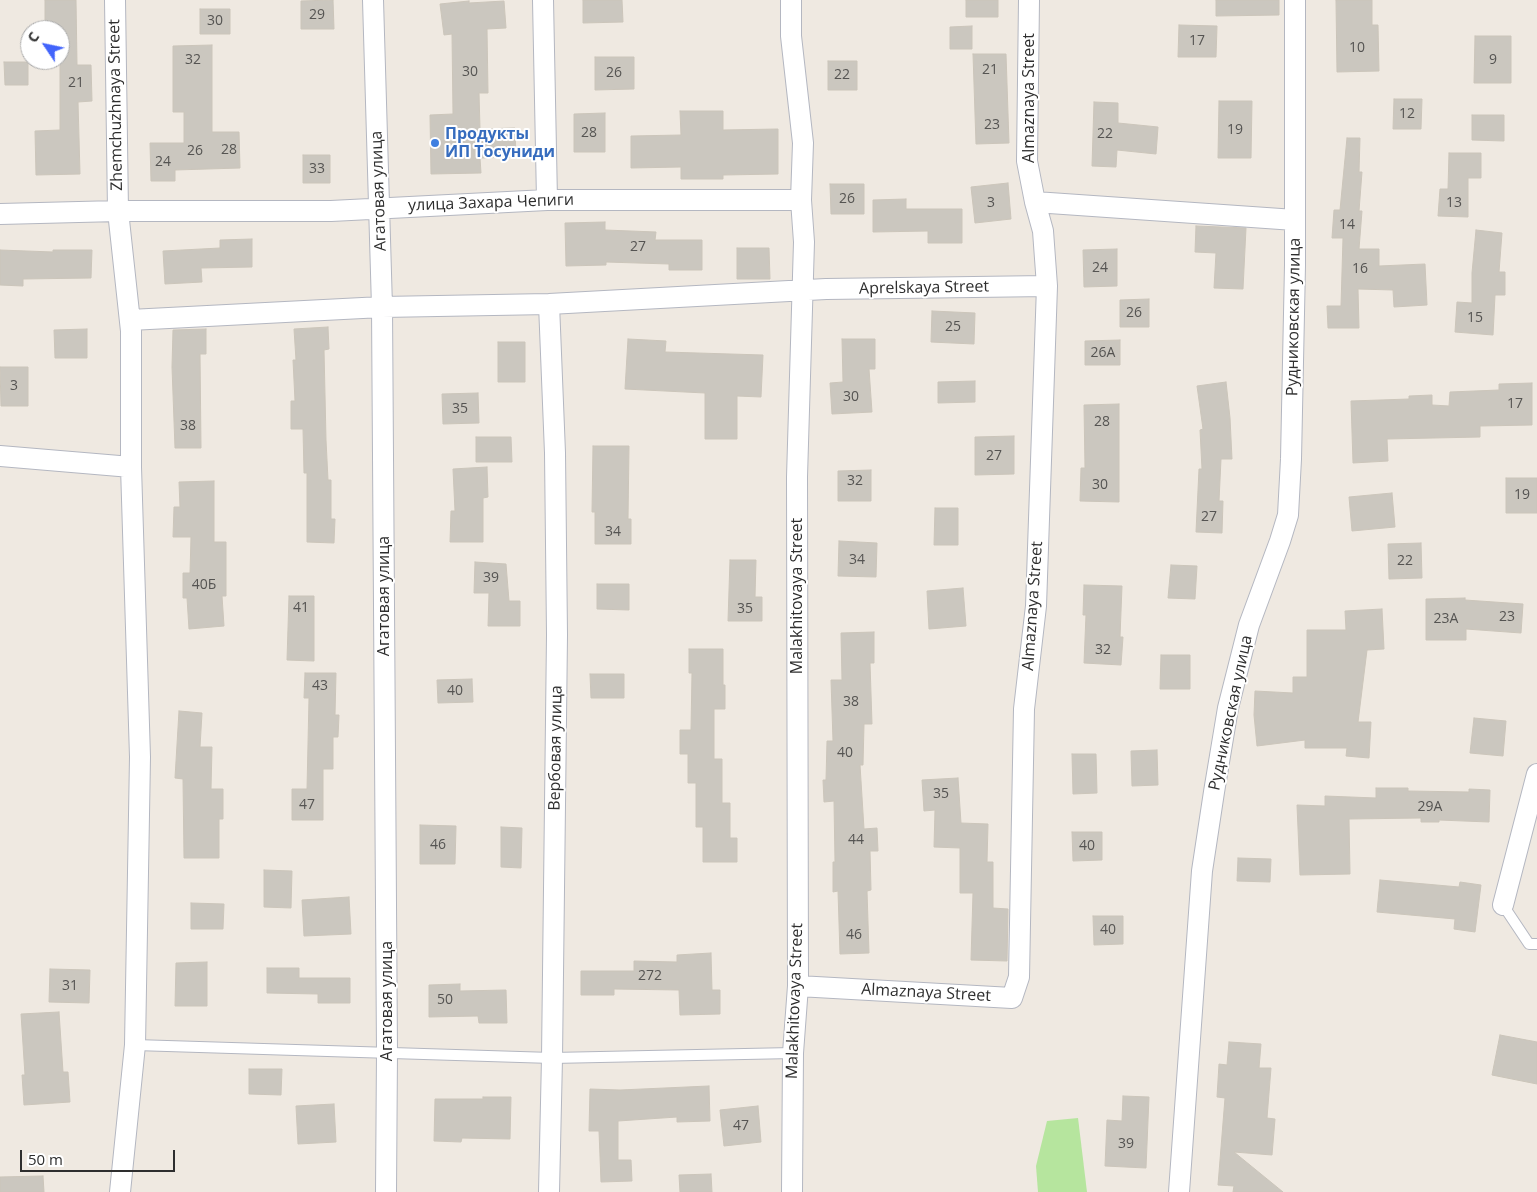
<!DOCTYPE html>
<html>
<head>
<meta charset="utf-8">
<style>
  body { margin:0 }
  #map { position:relative; width:1537px; height:1192px; overflow:hidden; background:#efe9e1; font-family:"Open Sans",sans-serif }
  canvas { display:block }
  .north { position:absolute; left:20px; top:20px; width:50px; height:50px; box-sizing:border-box; background:#fff; border:1px solid #ababab; border-radius:50%; rotate:304deg; font-size:14px; font-weight:700; line-height:20px; text-align:center; color:#2e2e2e }
  .north::after { content:''; display:block; margin:auto; width:18px; height:22px; background:#4264fb; clip-path:polygon(50% 0,100% 100%,50% 72%,0 100%) }
  .scale { position:absolute; left:20px; top:1150px; width:155px; height:22px; box-sizing:border-box; border:2px solid #2e2e2e; border-top:0; padding-left:6px; font-size:15px; line-height:18px; white-space:nowrap; color:#2e2e2e; -webkit-text-stroke:4px #fff; paint-order:stroke }
</style>
</head>
<body>
<div id="map">
<canvas width="1537" height="1192"></canvas>
<div class="north">С</div>
<div class="scale">50 m</div>
</div>
<script>
const g = document.querySelector('canvas').getContext('2d');
g.lineJoin = 'round';
function fillPath(path, color) { g.fillStyle = color; g.fill(path, 'evenodd'); }
const poly = rows => new Path2D(rows.map(r => 'M' + r).join(''));
function stroke(path, color, width, dash) { g.strokeStyle = color; g.lineWidth = width; g.lineCap = dash ? 'butt' : 'round'; g.setLineDash(dash || []); g.stroke(path); }
function drawText(font, color, halo, rows, align = 'center') {
  g.font = font + ' "Open Sans",sans-serif'; g.lineWidth = 4; g.setLineDash([]); g.textBaseline = 'middle'; g.strokeStyle = halo; g.fillStyle = color; for (const [text, x, y, turn = 0] of rows) {
    g.save(); g.translate(x, y); g.rotate((+turn || 0) * Math.PI / 180); g.textAlign = isNaN(turn) ? turn : align; if (halo) g.strokeText(text, 0, 0); g.fillText(text, 0, 0); g.restore();
  }
}
fillPath(poly([
  [1078,1118,1087,1192,1038,1192,1036,1166,1047,1121]
]), '#b6e59e');
const building = poly([
  [45,0,76,0,77,65,91,65,92,101,78,102,80,174,36,175,35,131,60,130,60,30,45,30,45,0],
  [333,0,334,29,301,29,301,1,333,0],
  [583,0,622,0,623,22,583,23,583,0],
  [966,0,998,0,998,17,966,17,966,0],
  [1216,0,1279,0,1279,15,1216,16,1216,0],
  [1336,0,1372,0,1372,25,1378,25,1379,71,1337,72,1336,0],
  [469,1,469,3,504,1,506,28,487,29,488,93,479,93,480,129,515,128,516,157,480,158,481,173,431,174,430,115,453,114,452,34,444,35,440,4,469,1],
  [200,9,230,9,230,34,200,34,200,9],
  [1179,25,1217,26,1216,57,1178,57,1179,25],
  [972,26,972,49,950,49,950,27,972,26],
  [1475,36,1511,36,1511,83,1474,83,1475,36],
  [212,45,212,132,239,132,240,168,175,170,175,181,151,181,150,143,184,143,184,112,173,112,173,46,212,45],
  [973,54,1006,54,1009,143,976,144,973,54],
  [595,57,634,57,634,89,595,90,595,57],
  [828,61,857,61,857,90,828,90,828,61],
  [4,62,28,62,28,85,5,85,4,62],
  [1394,99,1422,99,1421,129,1393,129,1394,99],
  [1219,101,1252,101,1251,158,1218,158,1219,101],
  [1094,102,1118,103,1118,123,1158,127,1156,154,1117,150,1116,167,1092,166,1094,102],
  [680,111,723,111,723,130,778,129,778,174,723,175,723,179,681,179,681,167,631,168,631,136,681,135,680,111],
  [605,113,605,152,574,152,574,114,605,113],
  [1472,115,1504,115,1504,141,1472,140,1472,115],
  [1347,138,1360,138,1359,172,1362,172,1359,211,1362,211,1359,249,1379,249,1379,266,1425,264,1427,305,1394,307,1393,290,1358,289,1359,328,1328,328,1327,306,1341,306,1343,238,1332,238,1334,210,1340,210,1347,138],
  [1449,153,1481,153,1481,178,1468,178,1468,217,1438,216,1440,189,1448,189,1449,153],
  [303,155,330,155,330,183,303,183,303,155],
  [1008,183,1011,219,975,223,971,187,1008,183],
  [830,184,864,184,864,214,831,214,830,184],
  [906,199,906,209,962,209,962,243,928,243,928,231,873,232,873,200,906,199],
  [605,222,605,230,656,232,655,240,702,240,702,270,669,270,669,264,606,262,606,265,566,266,565,223,605,222],
  [1196,226,1246,228,1243,289,1214,288,1216,253,1195,252,1196,226],
  [1476,230,1502,233,1499,272,1505,272,1505,295,1495,295,1493,335,1455,332,1457,302,1472,303,1472,273,1476,230],
  [252,239,252,267,201,268,202,282,165,284,163,251,220,248,220,240,252,239],
  [737,248,769,248,770,279,737,279,737,248],
  [1117,249,1117,286,1084,287,1083,250,1117,249],
  [0,250,53,252,53,250,92,250,91,278,23,279,23,286,0,285,0,250],
  [1149,299,1149,327,1120,327,1120,300,1149,299],
  [932,311,975,313,974,344,931,342,932,311],
  [328,327,329,349,324,350,326,440,328,480,331,480,331,519,335,519,334,543,307,542,307,473,304,473,303,429,291,429,291,401,295,401,293,360,296,360,294,329,328,327],
  [87,329,87,358,55,358,54,330,87,329],
  [206,329,206,354,200,354,201,448,175,448,172,367,173,330,206,329],
  [628,339,666,341,665,352,763,355,761,397,737,396,737,439,705,439,705,393,625,389,628,339],
  [842,339,875,339,875,369,869,369,872,412,832,414,830,383,843,382,842,339],
  [1120,340,1120,365,1085,365,1085,341,1120,340],
  [498,342,525,342,525,382,498,382,498,342],
  [0,367,28,367,28,406,1,406,0,367],
  [975,381,975,402,938,403,938,382,975,381],
  [1226,382,1230,418,1232,459,1221,459,1219,501,1223,501,1222,533,1196,532,1199,469,1202,469,1200,430,1203,429,1197,386,1226,382],
  [1532,383,1532,425,1480,426,1480,437,1387,439,1388,461,1353,463,1351,401,1409,399,1409,396,1432,395,1432,405,1449,406,1450,392,1499,390,1499,384,1532,383],
  [478,393,479,423,443,424,442,394,478,393],
  [1119,404,1119,502,1080,501,1081,468,1085,468,1084,405,1119,404],
  [1014,436,1014,474,975,475,975,437,1014,436],
  [476,437,511,437,512,462,476,462,476,437],
  [593,446,629,446,628,519,631,519,631,544,595,544,595,512,592,512,593,446],
  [487,467,488,497,483,498,483,542,450,542,451,511,455,511,453,469,487,467],
  [871,470,871,501,838,501,838,471,871,470],
  [1506,478,1537,478,1537,513,1506,513,1506,478],
  [214,481,214,542,226,542,226,596,222,596,224,626,189,629,187,598,183,598,183,573,190,573,191,537,173,537,174,507,180,507,179,482,214,481],
  [1392,493,1395,527,1352,531,1349,497,1392,493],
  [935,508,958,508,958,545,934,545,935,508],
  [839,541,877,543,876,577,838,576,839,541],
  [1421,543,1422,578,1389,579,1388,544,1421,543],
  [730,560,756,560,755,597,762,597,762,621,728,621,730,560],
  [475,562,506,564,509,601,520,601,520,626,488,626,489,593,474,593,475,562],
  [1171,565,1197,566,1195,599,1168,598,1171,565],
  [597,584,629,584,629,610,597,609,597,584],
  [1084,585,1122,586,1120,637,1123,637,1121,665,1084,663,1086,615,1083,615,1084,585],
  [963,588,966,626,929,629,927,591,963,588],
  [289,596,314,596,314,661,287,660,289,596],
  [1465,598,1465,600,1523,604,1521,633,1466,629,1466,640,1426,640,1426,599,1465,598],
  [1382,609,1384,649,1367,650,1358,722,1371,722,1369,758,1346,756,1347,748,1305,748,1305,740,1257,746,1254,715,1255,691,1293,693,1293,677,1307,677,1307,630,1346,630,1345,611,1382,609],
  [874,632,874,663,870,663,872,724,864,724,863,765,860,765,864,829,877,828,878,851,870,851,871,890,867,891,869,953,840,954,838,891,833,892,833,862,835,862,834,801,824,802,823,780,826,780,827,741,833,741,831,680,842,680,841,633,874,632],
  [689,649,723,649,723,685,725,685,725,709,714,709,714,759,722,759,722,803,730,803,730,838,737,838,737,862,703,862,703,827,696,827,696,783,688,783,688,754,680,754,680,730,691,730,692,673,689,673,689,649],
  [1161,655,1190,655,1190,689,1160,689,1161,655],
  [305,673,336,673,335,715,339,715,338,737,333,737,333,769,323,769,323,820,292,820,292,789,307,789,309,698,304,698,305,673],
  [590,674,624,674,624,698,591,698,590,674],
  [472,679,473,702,438,703,437,680,472,679],
  [179,711,202,713,200,747,212,747,211,789,223,789,223,819,219,819,219,858,184,858,183,779,175,778,179,711],
  [1474,718,1506,721,1503,756,1470,753,1474,718],
  [1157,750,1158,785,1132,786,1131,751,1157,750],
  [1072,754,1096,754,1097,793,1073,794,1072,754],
  [958,778,961,823,988,824,987,862,993,862,993,908,1008,909,1007,961,971,960,973,893,960,893,960,848,934,847,935,810,924,811,922,780,958,778],
  [1376,788,1408,788,1408,791,1469,792,1469,789,1490,790,1489,822,1439,820,1439,822,1421,822,1421,818,1349,819,1350,874,1300,875,1297,805,1325,806,1325,796,1376,798,1376,788],
  [420,825,456,826,455,864,420,864,420,825],
  [501,827,522,828,521,868,501,867,501,827],
  [1072,832,1102,832,1102,860,1073,861,1072,832],
  [1238,858,1271,859,1270,882,1237,881,1238,858],
  [264,870,292,871,291,908,264,907,264,870],
  [1380,880,1459,887,1460,882,1481,885,1475,932,1454,929,1455,919,1377,912,1380,880],
  [349,897,351,934,304,936,302,900,349,897],
  [191,903,224,904,223,929,191,929,191,903],
  [1093,916,1123,916,1123,944,1094,945,1093,916],
  [711,953,712,990,720,990,720,1014,680,1015,679,990,614,989,614,995,581,995,581,971,634,971,634,961,677,962,677,955,711,953],
  [207,962,207,1006,175,1006,176,963,207,962],
  [267,968,299,968,299,978,350,978,350,1003,318,1003,318,994,267,993,267,968],
  [50,969,90,970,89,1003,49,1002,50,969],
  [460,984,460,991,506,990,507,1023,479,1023,478,1016,429,1017,429,985,460,984],
  [59,1012,63,1072,68,1072,70,1102,24,1105,22,1075,25,1075,21,1014,59,1012],
  [1500,1035,1537,1042,1537,1084,1492,1075,1500,1035],
  [1229,1042,1261,1044,1259,1068,1271,1068,1267,1118,1275,1119,1272,1155,1234,1152,1283,1192,1233,1192,1234,1186,1218,1185,1225,1098,1217,1097,1219,1064,1227,1065,1229,1042],
  [249,1069,282,1069,281,1095,249,1094,249,1069],
  [709,1086,710,1121,677,1122,677,1117,618,1121,618,1160,631,1160,632,1181,601,1182,599,1131,589,1131,590,1089,620,1090,709,1086],
  [1123,1096,1149,1097,1146,1168,1105,1166,1107,1120,1122,1121,1123,1096],
  [483,1097,511,1097,510,1139,462,1138,461,1142,434,1141,435,1099,483,1099,483,1097],
  [334,1104,336,1142,298,1144,296,1106,334,1104],
  [758,1106,761,1142,724,1146,720,1110,758,1106],
  [711,1174,712,1192,680,1192,679,1175,711,1174],
  [43,1176,44,1192,0,1192,0,1177,43,1176]
]);
fillPath(building, '#cbc7bf');
stroke(building, '#cbc5ba', 1);
const lane = poly([
  [1503,905,1529,944,1537,944],
  [135,1045,552,1058,793,1053]
]);
const street = poly([
  [115,0,118,211,131,331,131,467,140,757,135,1045,120,1192],
  [373,0,382,307,387,1052,386,1192],
  [543,0,547,200],
  [791,0,791,36,803,143,801,200,804,242,797,477,798,986,793,1053,792,1192],
  [1035,202,1295,220],
  [0,214,118,211,331,211,547,200,801,200],
  [130,320,382,307,549,304,826,289,1047,286],
  [0,456,131,467],
  [1503,905,1537,774],
  [798,986,1012,998,1019,977,1024,709,1036,606,1047,286,1043,231,1035,202,1027,161,1029,0],
  [549,1192,552,1058,557,635,555,453,549,304],
  [1179,1192,1202,871,1214,792,1228,708,1249,625,1280,541,1288,515,1291,459,1295,265,1295,0]
]);
stroke(lane, '#b4b7c1', 12);
stroke(street, '#b4b7c1', 22);
stroke(lane, '#fff', 10);
stroke(street, '#fff', 20);
for (const [x, y, r, color] of [
  [435,143,5,"#3f7fe0"]
]) { const dot = new Path2D(); dot.arc(x, y, r, 0, 2 * Math.PI); g.fillStyle = color; g.fill(dot); stroke(dot, '#fff', 2); }
drawText('14px', '#555452', null, [
  ["29",317,15],
  ["30",215,21],
  ["17",1197,41],
  ["10",1357,48],
  ["32",193,60],
  ["9",1493,60],
  ["21",990,70],
  ["30",470,72],
  ["26",614,73],
  ["22",842,75],
  ["21",76,83],
  ["12",1407,114],
  ["23",992,125],
  ["19",1235,130],
  ["28",589,133],
  ["22",1105,134],
  ["28",229,150],
  ["26",195,151],
  ["24",163,162],
  ["33",317,169],
  ["26",847,199],
  ["3",991,203],
  ["13",1454,203],
  ["14",1347,225],
  ["27",638,247],
  ["24",1100,268],
  ["16",1360,269],
  ["26",1134,313],
  ["15",1475,318],
  ["25",953,327],
  ["26А",1103,353],
  ["3",14,386],
  ["30",851,397],
  ["17",1515,404],
  ["35",460,409],
  ["28",1102,422],
  ["38",188,426],
  ["27",994,456],
  ["32",855,481],
  ["30",1100,485],
  ["19",1522,495],
  ["27",1209,517],
  ["34",613,532],
  ["34",857,560],
  ["22",1405,561],
  ["39",491,578],
  ["40Б",204,585],
  ["41",301,608],
  ["35",745,609],
  ["23",1507,617],
  ["23А",1446,619],
  ["32",1103,650],
  ["43",320,686],
  ["40",455,691],
  ["38",851,702],
  ["40",845,753],
  ["35",941,794],
  ["47",307,805],
  ["29А",1430,807],
  ["44",856,840],
  ["46",438,845],
  ["40",1087,846],
  ["40",1108,930],
  ["46",854,935],
  ["272",650,976],
  ["31",70,986],
  ["50",445,1000],
  ["47",741,1126],
  ["39",1126,1144]
]);
drawText('16px', '#2e2e2e', '#fff', [
  ["Almaznaya Street",1029,98,-90],
  ["Zhemchuzhnaya Street",116,105,-91],
  ["Агатовая улица",379,191,-92],
  ["улица Захара Чепиги",491,203,-2],
  ["Aprelskaya Street",924,288,-1],
  ["Рудниковская улица",1294,317,-89],
  ["Агатовая улица",384,596,-90],
  ["Malakhitovaya Street",797,596,-90],
  ["Almaznaya Street",1033,606,-86],
  ["Рудниковская улица",1231,713,-78],
  ["Вербовая улица",556,748,-89],
  ["Almaznaya Street",926,993,3],
  ["Агатовая улица",387,1001,-90],
  ["Malakhitovaya Street",795,1001,-88]
]);
drawText('bold 16px', '#366cbe', '#fff', [
  ["Продукты",445,134],
  ["ИП Тосуниди",445,152]
], 'left');
</script>
</body>
</html>
